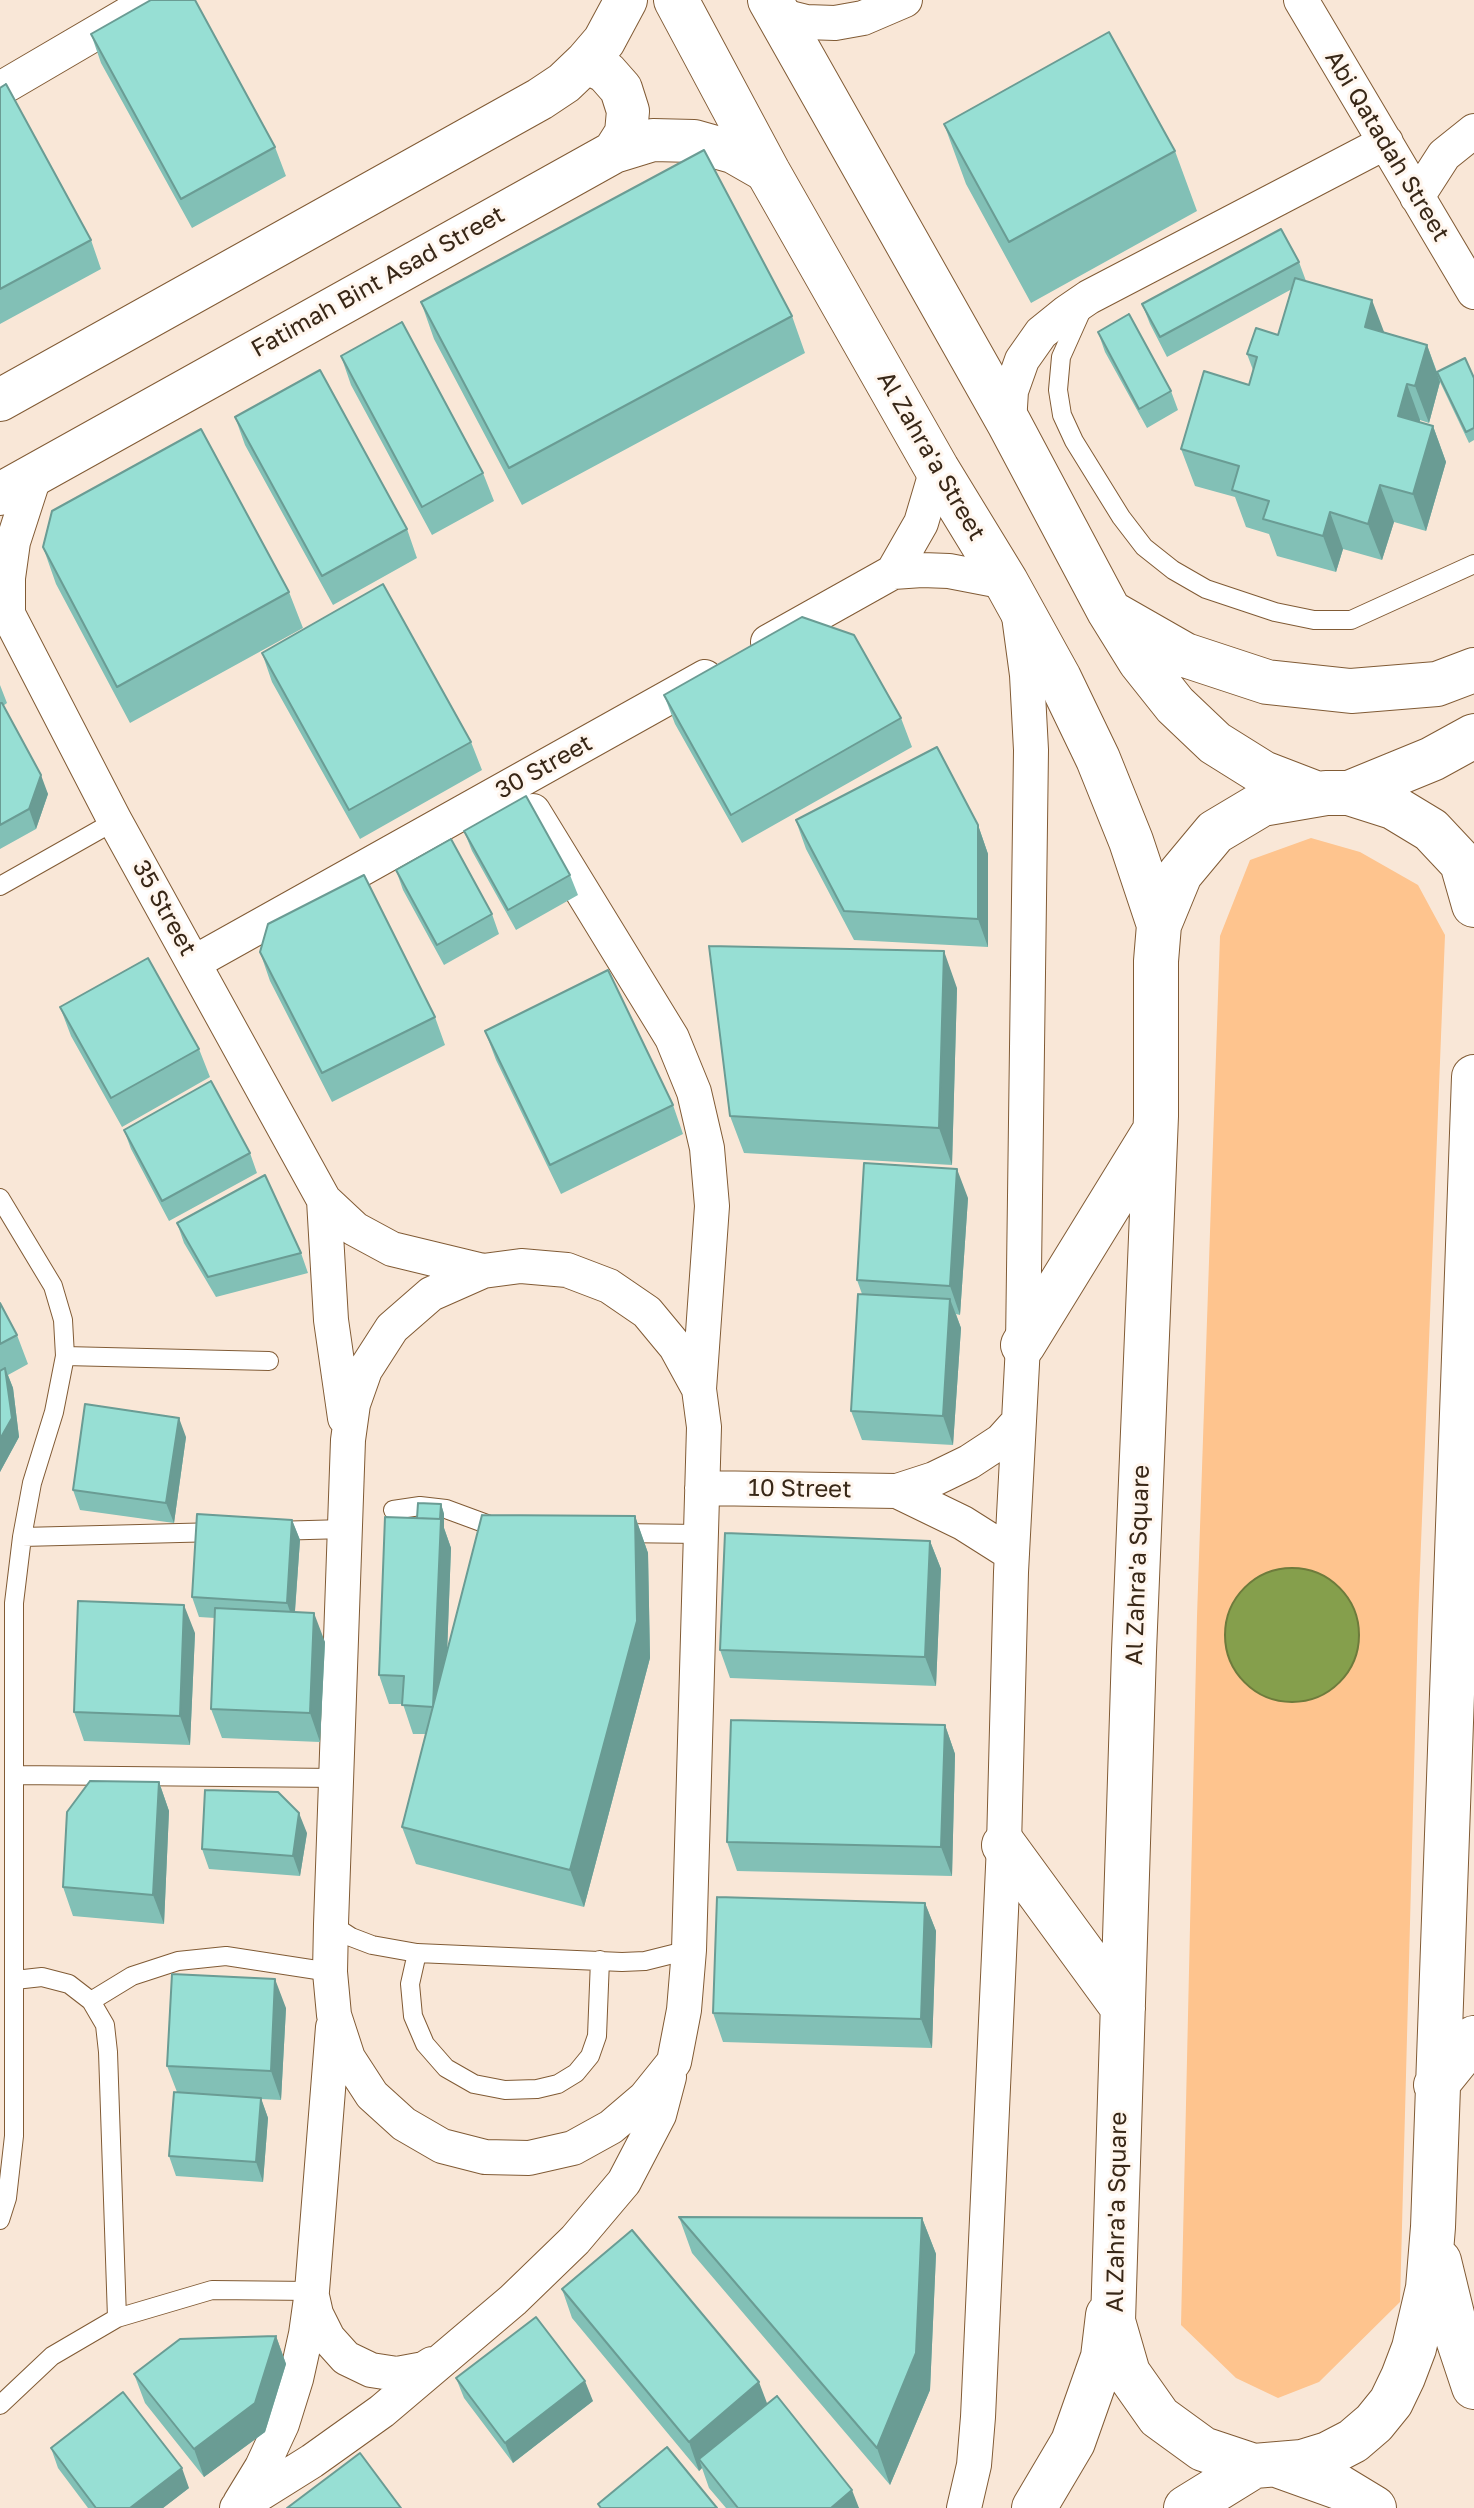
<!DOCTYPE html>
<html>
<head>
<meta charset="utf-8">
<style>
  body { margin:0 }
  canvas { display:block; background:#f9e7d7 }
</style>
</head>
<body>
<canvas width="1474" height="2508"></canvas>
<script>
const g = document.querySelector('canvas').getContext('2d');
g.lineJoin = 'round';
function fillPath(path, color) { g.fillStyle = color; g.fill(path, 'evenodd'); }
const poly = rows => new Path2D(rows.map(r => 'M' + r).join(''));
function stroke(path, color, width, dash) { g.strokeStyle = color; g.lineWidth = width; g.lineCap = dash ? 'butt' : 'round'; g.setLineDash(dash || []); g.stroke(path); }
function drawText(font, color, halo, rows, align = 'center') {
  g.font = font + ' "Golos Text",sans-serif'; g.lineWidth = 6; g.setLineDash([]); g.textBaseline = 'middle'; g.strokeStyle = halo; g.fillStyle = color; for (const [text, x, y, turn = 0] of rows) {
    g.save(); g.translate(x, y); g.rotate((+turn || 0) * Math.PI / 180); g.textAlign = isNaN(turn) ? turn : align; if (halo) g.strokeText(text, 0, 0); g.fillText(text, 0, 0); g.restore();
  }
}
fillPath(poly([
  [1311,838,1360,852,1418,885,1445,935,1418,1620,1400,2302,1319,2382,1278,2398,1236,2378,1181,2325,1197,1616,1220,936,1250,860]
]), '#fec48e');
const water = poly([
  '1225 1635a67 67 0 1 1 134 0a67 67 0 1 1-134 0Z'
]);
fillPath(water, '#859f4c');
stroke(water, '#6e7b3c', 2);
const service = poly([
  [1082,310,1061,357,1058,390,1062,415,1074,441,1121,517,1144,547,1173,570,1206,589,1275,612,1314,620,1351,620,1474,564],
  [0,886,115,821],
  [0,1198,53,1286,63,1320,65,1356,54,1412,32,1483,22,1537,14,1603,14,2136,7,2198,0,2220],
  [65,1356,269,1361],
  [393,1510,420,1506,446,1509,503,1530],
  [273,1531,345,1529],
  [616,1533,701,1534],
  [22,1537,219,1532],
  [14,1775,338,1778],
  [331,1924,351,1937,372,1945,417,1953,622,1962,645,1961,689,1950],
  [417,1953,410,1984,413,2016,425,2044,446,2068,474,2084,505,2090,537,2089,558,2084,576,2073,590,2056,597,2036,600,1960],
  [15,1980,42,1977,69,1984,91,2001,105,2025,108,2052,117,2318],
  [91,2001,132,1976,178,1961,226,1956,330,1972],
  [0,2405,52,2356,117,2318,212,2290,312,2291]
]);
const minor = poly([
  [1301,0,1474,292],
  [778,15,806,22,835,23,863,18,905,0],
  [0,89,152,0],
  [1417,197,1444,155,1474,131],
  [1009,423,1011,391,1022,360,1041,333,1067,312,1089,297,1386,142],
  [893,572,921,523,937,469],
  [0,608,8,614,115,821,324,1200,355,1229,392,1249,483,1271],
  [8,614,8,578,13,542,35,474],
  [768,642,893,572,922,570,949,571,1006,582],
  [533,811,672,1038,694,1092,707,1148,712,1206,699,1389],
  [195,962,705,677],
  [324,1200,331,1320,345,1418],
  [521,1266,567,1270,609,1286,647,1312,676,1347,699,1389,704,1427,689,1950,684,2010,674,2062,645,2098,611,2127,573,2148,529,2158,485,2157,442,2146,404,2124,372,2095,348,2058,334,2015,330,1972,331,1924,348,1440,353,1404,365,1370,392,1328,431,1294,483,1271,521,1266],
  [702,1488,897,1491,934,1479,969,1462,1001,1441,1019,1421],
  [897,1491,963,1523,1012,1554],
  [312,2296,316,2314,328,2338,346,2358,371,2370,397,2374,424,2369,432,2364],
  [240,2503,262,2467,282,2424,296,2379,306,2334,312,2291,333,2027],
  [237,2508,312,2461,382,2411,513,2300,575,2240,624,2182,659,2115,669,2077],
  [964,2508,974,2465,978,2417,1004,1845,1011,1572,1023,1345,1031,750,1027,675,1019,616]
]);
const tertiary = poly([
  [586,62,606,72,621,89,628,111,626,133,614,152],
  [0,400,540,99,564,83,586,62,604,41,626,0],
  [0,494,614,152,653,140,694,141,733,152,768,172]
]);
const secondary = poly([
  [676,0,768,172,937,469,1006,582,1059,678,1098,759,1131,841,1159,925],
  [770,0,1009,423,1109,611,1140,661,1175,705,1215,743,1263,773,1315,793],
  [1115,615,1185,655,1267,682,1351,691,1437,684,1474,670],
  [1349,793,1432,759,1474,736],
  [1474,905,1462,863,1431,830,1393,807,1349,793,1326,793,1262,804,1215,832,1180,874,1159,925,1156,961,1156,1116,1134,1651,1113,2321,1128,2373,1159,2417,1203,2449,1254,2466,1302,2462,1328,2454,1353,2441,1374,2423,1391,2402,1403,2377,1414,2348,1428,2288,1433,2227,1474,1077],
  [1023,1345,1154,1132],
  [1004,1845,1123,2008],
  [1436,2085,1474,2038],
  [1439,2261,1458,2339,1474,2387],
  [1277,2465,1341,2488,1374,2508],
  [1034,2508,1073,2442,1103,2357,1108,2315],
  [1186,2508,1254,2466]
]);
stroke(service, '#815b35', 20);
stroke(minor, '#815b35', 36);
stroke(tertiary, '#815b35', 44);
stroke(secondary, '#815b35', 46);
stroke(service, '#fff', 18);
stroke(minor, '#fff', 34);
stroke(tertiary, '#fff', 42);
stroke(secondary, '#fff', 44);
fillPath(poly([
  [91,34,275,147,286,176,192,228,101,63],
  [0,88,91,240,101,269,0,324],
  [944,124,1175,151,1197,211,1031,303,966,184],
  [1299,262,1306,281,1384,332,1427,345,1437,372,1474,378,1474,440,1469,443,1440,382,1429,423,1420,420,1420,422,1433,426,1446,462,1426,531,1394,522,1382,560,1343,549,1336,572,1277,556,1269,534,1246,527,1235,497,1195,486,1181,449,1249,385,1253,370,1247,354,1278,335,1292,289,1167,357,1150,324,1142,304],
  [421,302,792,316,805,353,522,505,434,339],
  [1098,332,1171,391,1178,410,1147,428,1105,352],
  [341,356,483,473,494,501,432,535,351,385],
  [235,417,407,529,417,558,333,605,245,445],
  [43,547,289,592,303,628,130,723,56,584],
  [262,653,471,742,482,770,360,839,272,682],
  [0,685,7,703,3,706,48,794,36,829,0,849],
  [664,695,901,718,912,747,742,843,675,724],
  [796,821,978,825,988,854,988,947,854,940,806,849],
  [464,831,570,875,578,895,516,930,472,851],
  [396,870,492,914,499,934,444,965,403,890],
  [260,952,435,1017,445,1045,332,1102,270,981],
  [957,988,952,1165,744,1153,730,1116],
  [60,1007,199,1049,210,1077,122,1127,71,1036],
  [485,1031,673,1105,683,1134,561,1194,496,1060],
  [124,1130,250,1153,257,1173,169,1221,131,1149],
  [968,1198,960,1315,956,1314,961,1328,953,1445,862,1440,851,1411,862,1294,857,1280],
  [177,1223,301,1253,308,1273,216,1297,184,1243],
  [0,1303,17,1335,28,1364,8,1375,13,1388,19,1437,0,1472],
  [186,1437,174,1523,80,1510,73,1490],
  [441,1504,444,1514,444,1528,451,1548,447,1652,635,1516,648,1553,650,1658,584,1907,416,1864,402,1827,426,1734,413,1734,403,1704,389,1704,379,1675,417,1518],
  [292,1520,300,1540,295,1612,325,1642,320,1742,222,1738,211,1709,215,1618,199,1617,192,1597],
  [930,1541,941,1569,936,1686,730,1678,720,1650],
  [195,1633,190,1745,84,1741,74,1712],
  [945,1725,955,1754,952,1876,737,1871,727,1842],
  [159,1782,169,1811,164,1924,73,1916,63,1887],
  [307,1833,300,1876,209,1869,202,1849],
  [925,1903,936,1931,932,2048,723,2042,713,2013],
  [286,2008,281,2100,261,2099,268,2118,263,2182,176,2176,169,2156,177,2092,167,2066],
  [679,2217,922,2218,936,2254,930,2390,890,2485,692,2253],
  [562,2289,767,2404,859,2508,726,2508,709,2488,702,2468,699,2471,572,2318],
  [276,2336,286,2364,265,2432,204,2477,145,2403,134,2374],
  [456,2378,593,2401,513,2463,464,2398],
  [51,2448,189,2488,163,2508,88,2508,58,2468]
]), '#82c0b6');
fillPath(poly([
  [1372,300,1386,337,1365,327],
  [1427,345,1440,382,1429,423,1415,386],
  [1407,384,1420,420,1411,452,1398,416],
  [1433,426,1446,462,1426,531,1413,494],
  [1380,485,1394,522,1382,560,1368,524],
  [1330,512,1343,549,1336,572,1323,536],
  [41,775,48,794,36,829,29,809],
  [978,825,988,854,988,947,978,919],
  [944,951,957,988,952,1165,939,1128],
  [957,1169,968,1198,960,1315,950,1286],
  [950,1299,961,1328,953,1445,943,1416],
  [5,1368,13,1388,19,1437,0,1472,0,1439],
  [179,1418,186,1437,174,1523,166,1503],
  [441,1504,444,1514,444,1528,451,1548,444,1735,433,1707],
  [635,1516,648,1553,650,1658,584,1907,570,1870],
  [292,1520,300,1540,294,1623,287,1603],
  [930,1541,941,1569,936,1686,925,1657],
  [184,1605,195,1633,190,1745,180,1716],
  [314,1613,325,1642,320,1742,310,1713],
  [945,1725,955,1754,952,1876,941,1847],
  [159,1782,169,1811,164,1924,153,1895],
  [299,1813,307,1833,300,1876,293,1856],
  [925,1903,936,1931,932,2048,921,2019],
  [275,1979,286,2008,281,2100,271,2071],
  [261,2098,268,2118,263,2182,256,2162],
  [922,2218,936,2254,930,2390,890,2485,877,2448],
  [276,2336,286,2364,265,2432,204,2477,194,2449],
  [585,2381,593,2401,513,2463,505,2443],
  [759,2382,770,2411,699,2459,702,2468,699,2471,689,2442],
  [182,2468,189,2488,163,2508,130,2508],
  [852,2490,859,2508,831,2508]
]), '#6a9c94');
const building = poly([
  [151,0,195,0,275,147,181,199,91,34,151,0],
  [1109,32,1175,151,1009,242,944,124,1109,32],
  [6,84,91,240,0,289,0,88,6,84],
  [704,150,792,316,509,468,421,302,704,150],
  [1281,229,1299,262,1160,337,1142,304,1281,229],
  [1295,278,1372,300,1365,327,1427,345,1415,386,1407,384,1398,416,1433,426,1413,494,1380,485,1368,524,1330,512,1323,536,1263,519,1269,501,1232,490,1239,466,1181,449,1204,371,1249,385,1257,357,1247,354,1256,328,1278,335,1295,278],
  [1129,314,1171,391,1139,409,1098,332,1129,314],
  [402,322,483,473,422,507,341,356,402,322],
  [1465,358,1474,378,1474,428,1466,432,1437,372,1465,358],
  [320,370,407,529,322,576,235,417,320,370],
  [201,429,289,592,117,687,43,547,52,511,201,429],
  [383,584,471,742,349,810,262,653,383,584],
  [802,617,854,635,901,718,731,815,664,695,802,617],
  [0,703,2,703,41,775,29,809,0,825,0,703],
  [937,747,978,825,978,919,844,911,796,820,937,747],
  [526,796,570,875,508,910,464,831,526,796],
  [451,839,492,914,437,945,396,870,451,839],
  [364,875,435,1017,322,1073,260,952,268,924,364,875],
  [709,946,944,951,939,1128,730,1116,709,946],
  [148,958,199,1049,111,1098,60,1007,148,958],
  [608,970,673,1105,550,1165,485,1031,608,970],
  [211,1081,250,1153,162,1201,124,1130,211,1081],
  [864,1163,957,1169,950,1286,857,1280,864,1163],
  [265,1175,301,1253,208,1277,177,1223,265,1175],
  [858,1294,950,1299,943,1416,851,1411,858,1294],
  [0,1303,17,1335,0,1344,0,1303],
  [5,1368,12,1418,0,1439,0,1371,5,1368],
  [85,1404,179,1418,166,1503,73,1490,85,1404],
  [418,1503,441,1504,440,1519,417,1518,418,1503],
  [197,1514,292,1520,287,1603,192,1597,197,1514],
  [482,1515,635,1516,637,1621,570,1870,402,1827,482,1515],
  [385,1517,441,1519,433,1707,402,1705,404,1676,379,1675,385,1517],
  [725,1533,930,1541,925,1657,720,1650,725,1533],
  [78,1601,184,1605,180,1716,74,1712,78,1601],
  [215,1608,314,1613,310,1713,211,1709,215,1608],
  [731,1720,945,1725,941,1847,727,1842,731,1720],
  [90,1781,159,1782,153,1895,63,1887,67,1812,90,1781],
  [205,1790,278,1792,299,1813,293,1856,202,1849,205,1790],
  [717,1897,925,1903,921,2019,713,2013,717,1897],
  [172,1974,275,1979,271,2071,167,2066,172,1974],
  [174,2092,261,2098,256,2162,169,2156,174,2092],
  [679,2217,922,2218,916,2353,877,2448,679,2217],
  [632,2230,759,2382,689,2442,562,2289,632,2230],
  [536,2317,585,2381,505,2443,456,2378,536,2317],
  [276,2336,255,2403,194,2449,134,2374,180,2339,276,2336],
  [123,2392,182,2468,130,2508,96,2508,51,2448,123,2392],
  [777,2396,852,2490,831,2508,738,2508,699,2459,777,2396],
  [667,2447,717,2508,601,2508,598,2504,667,2447],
  [360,2453,401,2508,287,2508,360,2453]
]);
fillPath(building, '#97dfd4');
stroke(building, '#6a9c94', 2);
drawText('24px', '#382717', '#fff6ee', [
  ["Abi Qatadah Street",1387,146,59],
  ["Fatimah Bint Asad Street",378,282,-29],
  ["Al Zahra'a Street",931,456,60],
  ["30 Street",544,767,-29],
  ["35 Street",164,908,61],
  ["10 Street",800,1489,1],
  ["Al Zahra'a Square",1138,1565,-88],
  ["Al Zahra'a Square",1117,2212,-89]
]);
</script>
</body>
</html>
